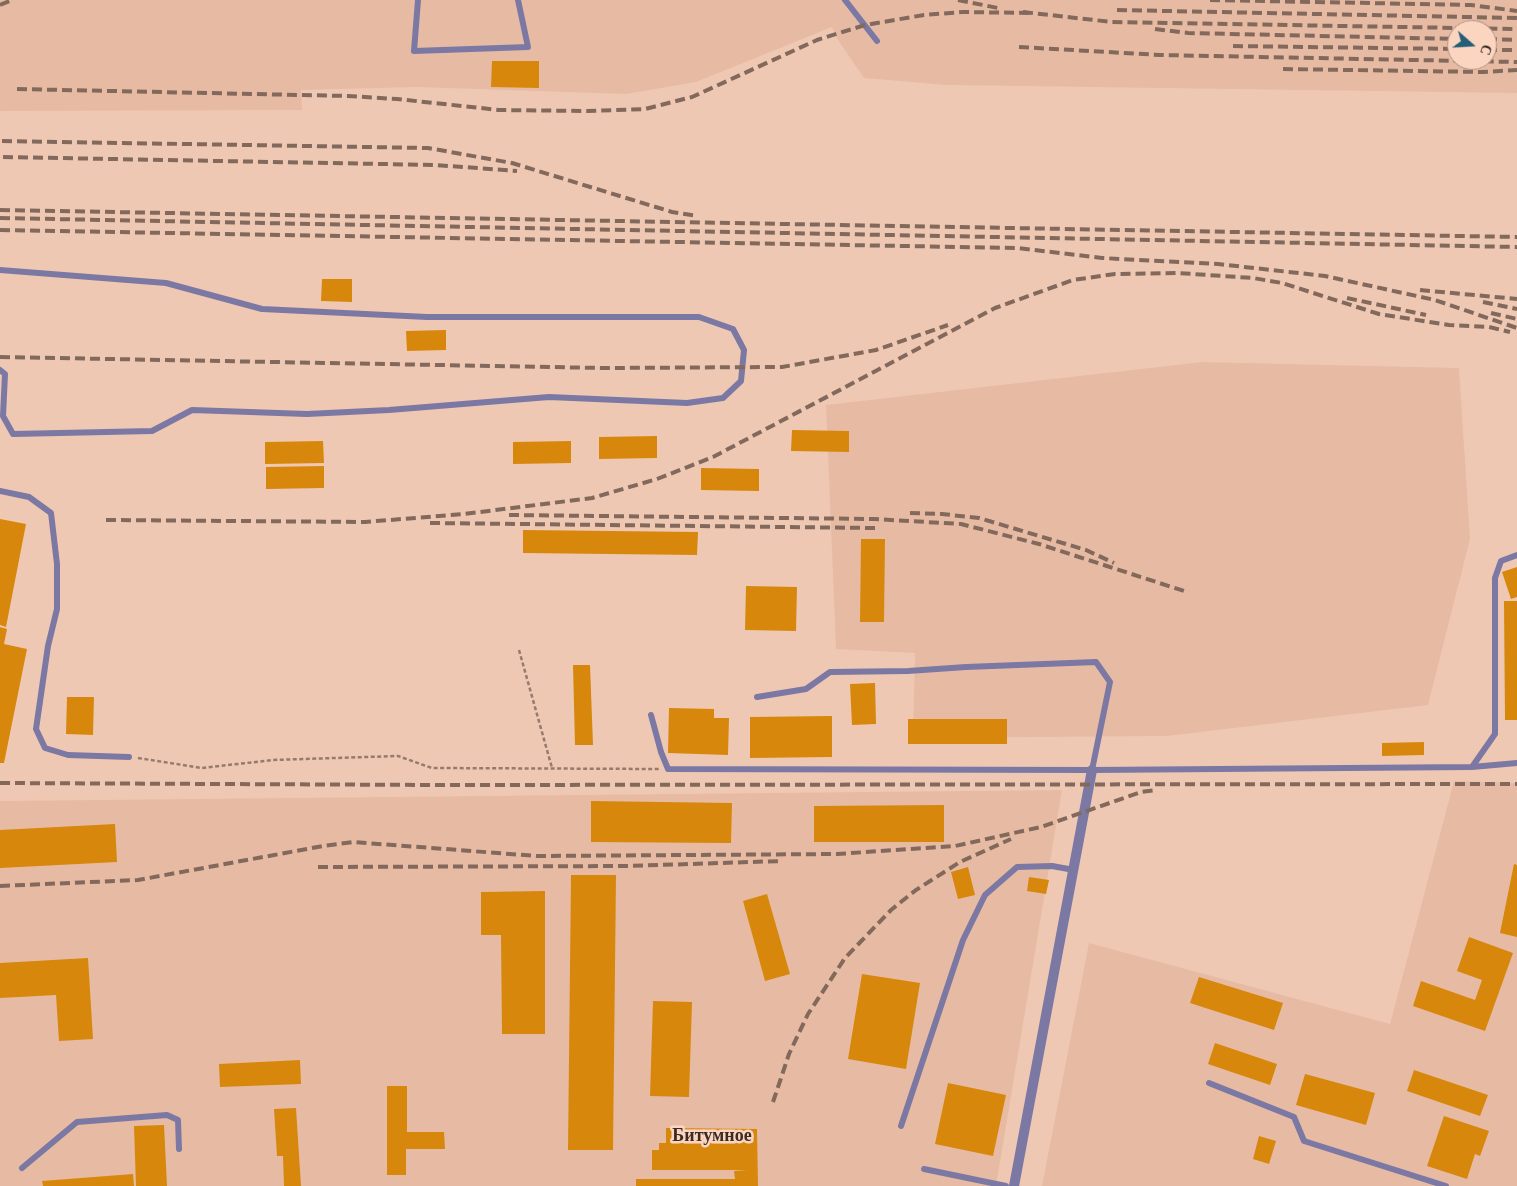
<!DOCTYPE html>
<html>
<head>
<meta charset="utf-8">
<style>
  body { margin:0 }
  #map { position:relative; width:1517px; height:1186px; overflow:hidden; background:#efc8b4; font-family:"Times New Roman",serif }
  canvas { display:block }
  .north { position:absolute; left:1447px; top:20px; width:50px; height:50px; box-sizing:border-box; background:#fcd5c1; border:1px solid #ae9182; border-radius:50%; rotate:109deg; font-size:14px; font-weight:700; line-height:20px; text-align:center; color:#3a2b23 }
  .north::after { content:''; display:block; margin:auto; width:18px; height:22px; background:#235f77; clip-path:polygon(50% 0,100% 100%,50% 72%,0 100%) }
</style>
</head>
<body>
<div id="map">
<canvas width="1517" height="1186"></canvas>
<div class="north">С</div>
</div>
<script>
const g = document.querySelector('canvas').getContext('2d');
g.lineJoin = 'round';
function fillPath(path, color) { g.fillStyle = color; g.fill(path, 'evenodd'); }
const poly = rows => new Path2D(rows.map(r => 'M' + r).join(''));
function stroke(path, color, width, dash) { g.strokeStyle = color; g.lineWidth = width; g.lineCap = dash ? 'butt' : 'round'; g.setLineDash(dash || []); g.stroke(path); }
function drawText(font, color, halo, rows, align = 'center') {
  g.font = font + ' "Times New Roman",serif'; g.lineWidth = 5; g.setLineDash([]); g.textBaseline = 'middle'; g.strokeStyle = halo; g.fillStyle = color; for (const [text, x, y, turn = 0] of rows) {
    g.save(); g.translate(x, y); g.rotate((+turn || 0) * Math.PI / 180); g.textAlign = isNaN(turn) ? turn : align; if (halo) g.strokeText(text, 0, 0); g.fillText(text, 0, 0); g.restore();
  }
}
fillPath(poly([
  [0,0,1517,0,1517,93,946,85,864,78,838,40,832,27,696,82,626,94,416,87,301,90,302,110,0,111],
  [1457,30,1487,30,1487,60,1457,60],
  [1202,362,1459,368,1470,539,1428,705,1167,736,913,738,915,653,836,649,826,405],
  [1454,781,1517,783,1517,1186,1042,1186,1089,943,1390,1024],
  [1062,790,996,1186,0,1186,0,801]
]), '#e7bba3');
fillPath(poly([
  [492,61,539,61,539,88,491,87],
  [322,279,352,279,352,302,321,301],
  [446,330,446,350,407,351,406,331],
  [792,430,849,431,849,452,791,451],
  [657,436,657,458,599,459,599,437],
  [323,441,324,463,265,464,265,442],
  [571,441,571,463,513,464,513,442],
  [324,466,324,488,266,489,266,467],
  [701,468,759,469,759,491,701,490],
  [0,519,26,524,6,627,0,625],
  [523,530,698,532,697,555,523,553],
  [861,539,885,539,884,622,860,622],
  [1517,567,1517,597,1511,599,1502,572],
  [746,586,797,587,796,631,745,630],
  [1504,601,1517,601,1517,720,1505,720],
  [0,627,7,629,4,644,27,649,4,763,0,763],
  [573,665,590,665,593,745,575,745],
  [875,683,876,724,852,725,850,684],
  [67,697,94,697,93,735,66,734],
  [669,708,714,709,714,718,729,718,728,755,668,753],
  [832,716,832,757,750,758,750,717],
  [908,719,1007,719,1007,744,908,744],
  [1424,742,1424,755,1382,756,1382,743],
  [591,801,732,803,731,843,591,842],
  [944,805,944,842,814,842,814,806],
  [115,824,117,862,0,868,0,830],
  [1514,864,1517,865,1517,937,1500,933],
  [968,867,975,895,958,899,951,872],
  [571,875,616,875,613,1150,568,1150],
  [1029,877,1049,880,1046,894,1027,891],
  [545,891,545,1034,502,1034,501,935,481,935,481,892],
  [767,894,790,974,765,981,743,901],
  [1469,937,1513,953,1485,1031,1413,1006,1421,981,1475,1000,1482,980,1457,971],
  [88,958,93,1039,59,1041,56,995,0,998,0,963],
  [862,974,920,983,906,1069,848,1059],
  [1199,977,1283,1003,1274,1030,1190,1003],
  [653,1001,692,1002,689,1097,650,1096],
  [1215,1043,1277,1064,1270,1085,1208,1064],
  [300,1060,301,1084,220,1087,219,1064],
  [1414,1070,1488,1095,1480,1116,1407,1091],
  [1305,1074,1375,1093,1366,1125,1296,1105],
  [948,1083,1006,1095,993,1156,935,1144],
  [387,1086,407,1086,407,1132,444,1132,445,1149,406,1149,406,1175,387,1175],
  [296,1108,301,1186,284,1186,283,1156,277,1156,274,1109],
  [1444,1116,1489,1131,1480,1156,1475,1154,1467,1179,1427,1166],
  [164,1125,167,1186,136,1186,134,1126],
  [666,1128,757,1129,758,1186,636,1186,636,1179,735,1179,734,1171,747,1170,652,1170,652,1150,659,1150,659,1143,666,1143],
  [1259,1136,1276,1141,1269,1164,1253,1159],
  [133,1174,134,1186,43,1186,42,1181]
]), '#d6870c');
stroke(poly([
  [519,650,552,768],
  [138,758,202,768,273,760,398,756,432,768,659,769]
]), '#967b6d', 2.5, [4, 2.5]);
stroke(poly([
  [418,0,414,51,528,47,518,0],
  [845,0,877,41],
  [0,270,166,283,262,309,427,317,699,317,733,329,744,350,741,381,723,398,687,403,549,397,389,410,307,414,192,410,152,431,13,434,3,416,5,374,0,370],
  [0,491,29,497,51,513,57,564,57,609,48,646,36,729,45,748,68,755,129,757],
  [757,697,806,689,830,672,908,671,966,667,1096,662,1110,682,1092,770],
  [651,715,661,752,668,769,1092,770,1472,767,1495,734,1495,578,1501,561,1517,555],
  [1472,767,1517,763],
  [1209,1083,1294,1117,1304,1141,1446,1186],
  [901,1126,963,940,985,895,1017,867,1052,866,1074,870],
  [22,1168,77,1122,167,1115,178,1120,179,1149],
  [924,1169,1006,1186]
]), '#7c78a4', 6);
stroke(poly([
  [1014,1186,1092,770]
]), '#7c78a4', 10);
stroke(poly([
  [958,0,998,8],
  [1210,0,1471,5,1517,11],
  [0,5,12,0],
  [1117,10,1517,18],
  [1023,12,1112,22,1517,29],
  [1155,29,1188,33,1457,39],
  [1487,39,1517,40],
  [1233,46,1457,49],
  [1019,47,1160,55,1517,62],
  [1487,50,1517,50],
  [1283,69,1483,72,1517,70],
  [17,89,348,96,397,99,499,110,587,111,645,109,692,97,817,40,865,25,924,15,963,12,1029,13],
  [2,141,428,148,512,163,672,212,698,216],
  [3,157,436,165,517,171],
  [0,210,1517,237],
  [0,218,1517,247],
  [0,230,1017,248,1102,258,1218,264,1325,276,1435,300,1517,328],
  [1420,290,1517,299],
  [1347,298,1426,315],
  [1483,302,1517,309],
  [1491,313,1517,319],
  [0,357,603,368,782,367,876,350,948,325],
  [910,513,942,514,979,518,1086,550,1114,563],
  [509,515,874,519,961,524,1039,544,1184,591],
  [106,520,365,522,464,514,592,498,657,479,713,457,995,308,1073,280,1115,274,1178,273,1253,278,1282,283,1379,314,1449,325,1489,327,1510,332],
  [430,523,875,528],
  [0,783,440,785,1517,784],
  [318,867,628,866,782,861],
  [0,886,138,880,323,846,353,842,537,856,837,854,955,846,1041,827,1141,792,1157,790],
  [773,1102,789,1054,808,1014,845,958,891,910,916,890,960,862,1011,839]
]), '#82695c', 4, [10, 5]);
drawText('bold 18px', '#3a2b23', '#fcd5c1', [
  ["Битумное",712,1136]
]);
</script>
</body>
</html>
